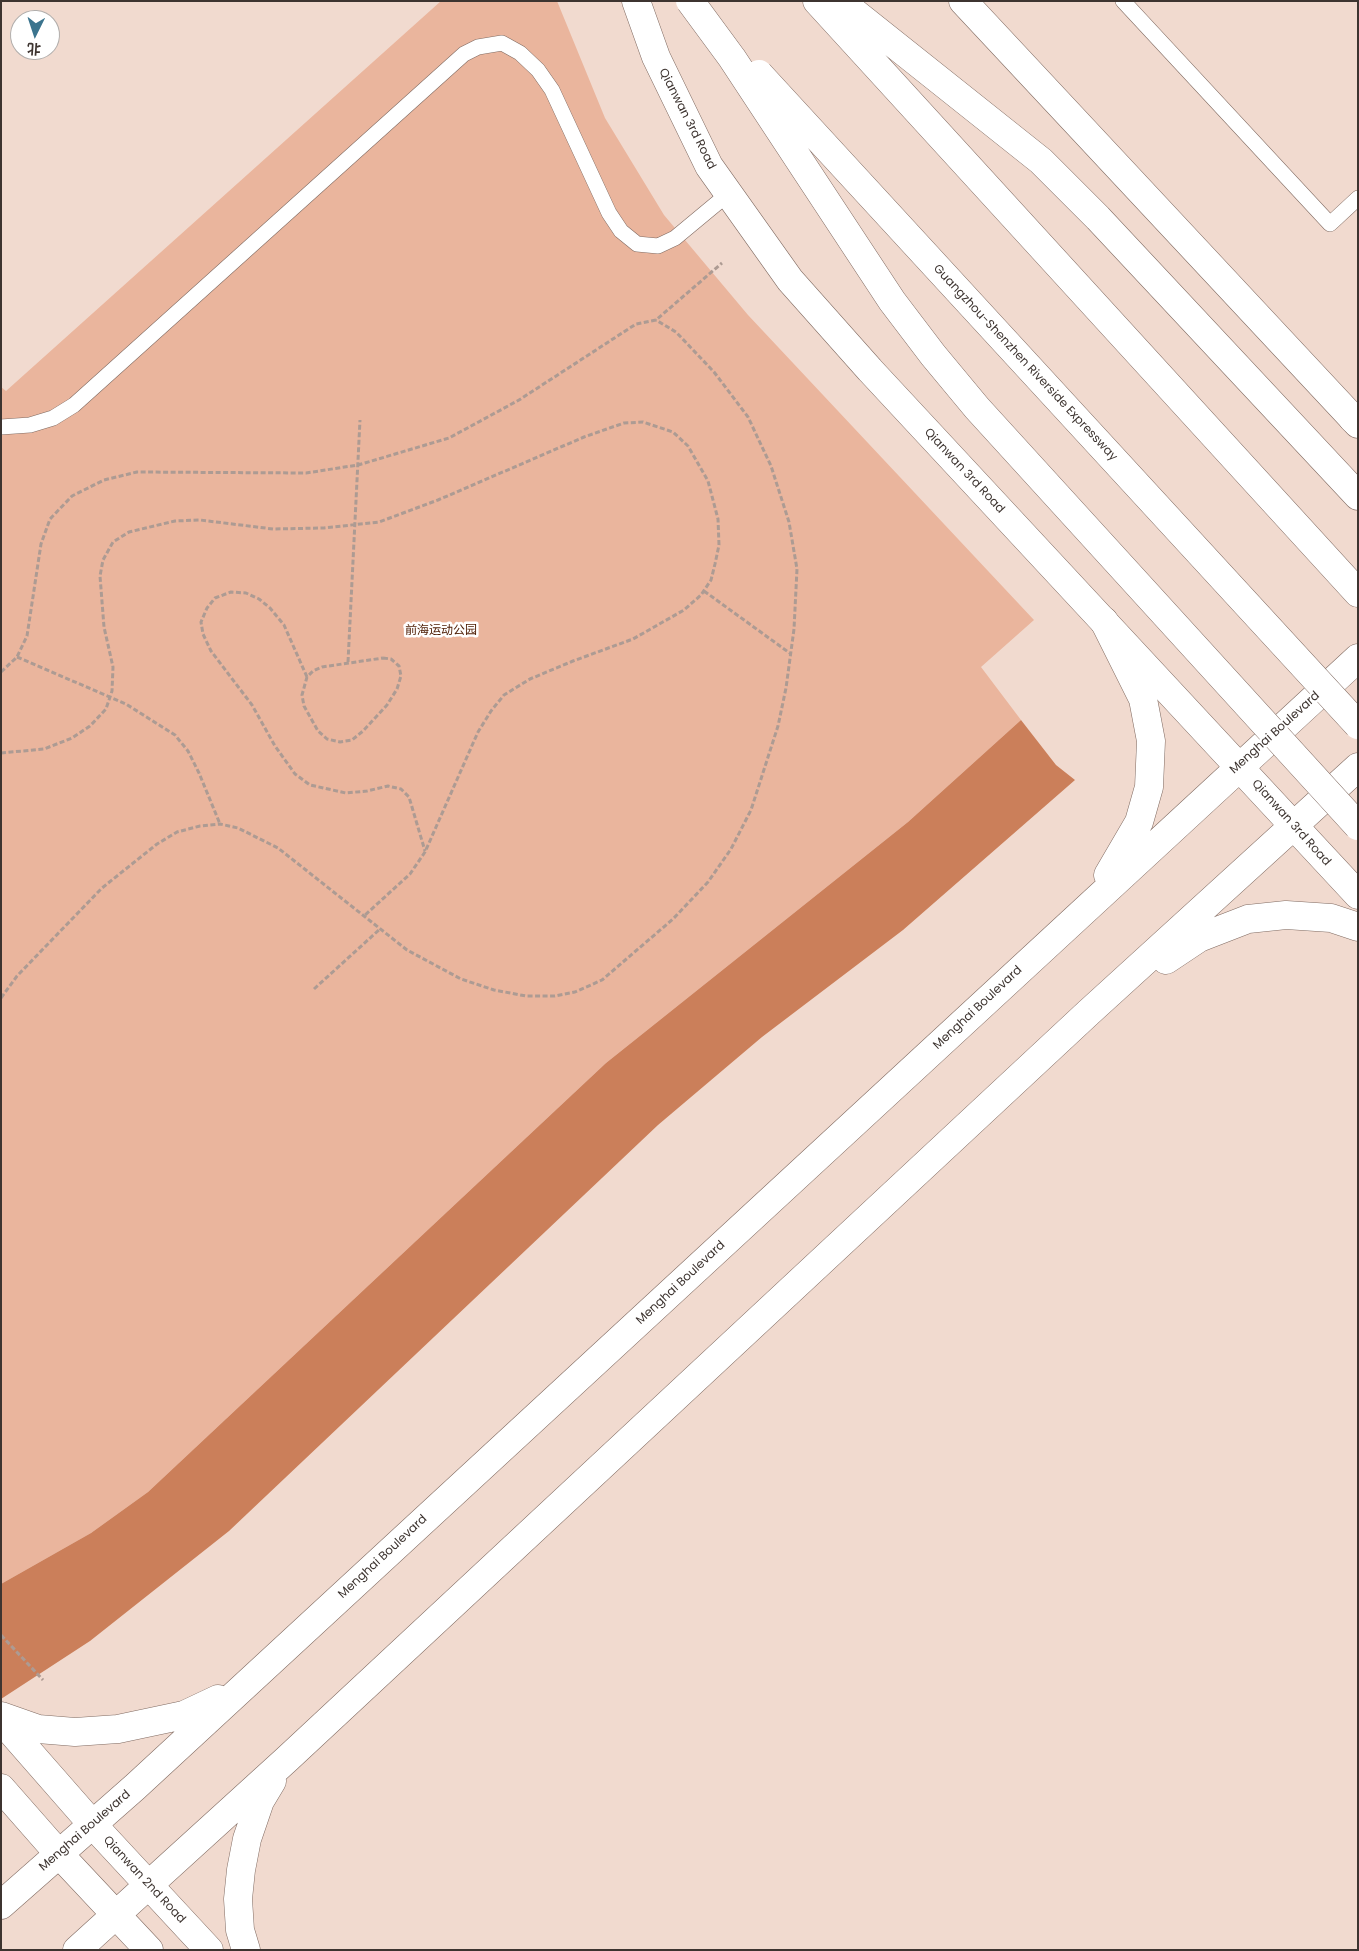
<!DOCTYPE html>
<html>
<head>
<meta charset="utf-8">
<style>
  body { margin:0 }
  #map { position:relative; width:1359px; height:1951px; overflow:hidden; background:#f1dacf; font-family:Poppins,"Noto Sans SC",sans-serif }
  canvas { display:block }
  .frame { position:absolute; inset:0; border:2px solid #3d3430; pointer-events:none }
  .north { position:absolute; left:10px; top:10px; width:50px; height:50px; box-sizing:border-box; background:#fff; border:1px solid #b1aeac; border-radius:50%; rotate:184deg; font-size:14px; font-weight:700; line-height:20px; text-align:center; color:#3d3430 }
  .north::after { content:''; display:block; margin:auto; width:18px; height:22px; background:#3b748e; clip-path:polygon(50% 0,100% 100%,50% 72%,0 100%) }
</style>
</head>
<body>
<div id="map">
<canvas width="1359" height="1951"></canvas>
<div class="frame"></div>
<div class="north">北</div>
</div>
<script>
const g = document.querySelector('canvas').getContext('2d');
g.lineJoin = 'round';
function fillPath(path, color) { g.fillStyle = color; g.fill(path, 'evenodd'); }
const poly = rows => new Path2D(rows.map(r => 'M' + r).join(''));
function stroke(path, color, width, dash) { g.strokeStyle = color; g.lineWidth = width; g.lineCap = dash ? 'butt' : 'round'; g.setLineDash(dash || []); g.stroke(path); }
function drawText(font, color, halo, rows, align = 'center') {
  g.font = font + ' Poppins,"Noto Sans SC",sans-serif'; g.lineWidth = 5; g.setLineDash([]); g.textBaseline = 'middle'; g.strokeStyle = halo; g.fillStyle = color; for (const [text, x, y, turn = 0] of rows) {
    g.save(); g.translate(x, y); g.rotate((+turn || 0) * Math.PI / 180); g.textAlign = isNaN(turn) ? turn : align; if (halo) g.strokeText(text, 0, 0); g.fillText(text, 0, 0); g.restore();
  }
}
fillPath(poly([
  [441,1,557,1,605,118,664,215,748,315,1034,620,981,667,1021,720,908,822,606,1063,148,1492,91,1533,1,1584,1,387,6,391]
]), '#eab59d');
fillPath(poly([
  [1021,720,1056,765,1075,780,903,930,762,1037,658,1125,229,1531,90,1641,1,1699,1,1584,91,1533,148,1492,606,1063,908,822]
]), '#cb7f5a');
const lane = poly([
  [1123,1,1330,224,1358,198],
  [1,427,30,425,53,418,74,405,464,54,478,47,502,43,520,53,538,70,552,90,609,213,621,231,637,244,658,246,675,238,728,194]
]);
const secondary = poly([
  [636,1,656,57,709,166,790,280,870,370,1358,895],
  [963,1,1358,424],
  [1,1720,93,1825,209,1950],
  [1,1788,59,1854,149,1950]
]);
const primary = poly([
  [1353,419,1358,423],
  [1104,621,1143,699,1151,741,1149,787,1139,822,1108,875],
  [1166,960,1199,938,1248,919,1286,915,1331,918,1358,927],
  [1,1716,38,1729,75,1732,118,1729,184,1715,218,1699],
  [1,1905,135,1787,1358,658],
  [77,1950,286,1760,1088,1013,1358,767],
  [246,1950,240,1930,238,1899,241,1870,247,1839,260,1801,272,1781]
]);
const highway = poly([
  [817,1,1358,593],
  [840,1,1041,161,1098,218,1358,496]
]);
stroke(lane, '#806b62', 16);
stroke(secondary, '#806b62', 29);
stroke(primary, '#806b62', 29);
stroke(highway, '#806b62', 29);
stroke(poly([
  [704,591,791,654],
  [17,657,126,704,175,735,188,751,199,773,220,824],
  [383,658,391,659,399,666,401,676,397,689,387,705,363,731,352,740,340,742,327,739,318,731,304,706,302,695,307,677,313,671,322,667,383,658],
  [348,662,360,420],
  [1,672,17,657,27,636,41,544,50,519,72,496,104,480,137,472,306,473,358,465,449,438,519,400,636,324,656,320,722,263],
  [307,677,284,625,270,608,259,599,246,593,231,592,215,598,207,608,201,622,203,634,211,651,252,705,275,746,295,774,310,785,346,793,367,791,388,786,401,789,409,797,425,851],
  [1,753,44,749,72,738,90,726,106,709,112,691,113,667,104,627,100,576,103,560,113,542,129,532,175,521,200,520,273,529,324,528,379,522,438,500,584,437,624,423,643,422,673,432,688,446,708,481,718,519,719,545,715,564,711,580,701,595,684,610,633,639,573,661,530,679,504,695,491,711,478,732,425,852,410,874,364,916],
  [314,989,380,929],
  [1,998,17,976,102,888,157,844,177,832,200,826,220,824,238,828,278,848,407,950,461,979,494,990,526,996,555,996,575,992,602,980,673,919,708,882,731,849,751,810,778,726,786,688,794,629,797,569,789,522,771,466,748,417,714,372,676,332,656,320],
  [1,1635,43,1680]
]), '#ad9b93', 3, [5, 2.5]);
stroke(lane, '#fff', 15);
stroke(secondary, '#fff', 28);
stroke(primary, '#fff', 28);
stroke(highway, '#fff', 28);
const highwayBridge = poly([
  [690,1,732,58,892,301,933,355,977,408,1358,826],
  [759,74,1358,725]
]);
stroke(highwayBridge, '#806b62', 29, []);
stroke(highwayBridge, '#fff', 28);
drawText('12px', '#3d3430', '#fff', [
  ["Qianwan 3rd Road",687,119,63],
  ["Guangzhou-Shenzhen Riverside Expressway",1025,363,47],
  ["Qianwan 3rd Road",964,471,47],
  ["Menghai Boulevard",1275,733,-42],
  ["Qianwan 3rd Road",1291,823,48],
  ["Menghai Boulevard",978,1008,-43],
  ["Menghai Boulevard",681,1283,-43],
  ["Menghai Boulevard",383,1557,-43],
  ["Menghai Boulevard",85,1831,-41],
  ["Qianwan 2nd Road",144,1880,47]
]);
drawText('12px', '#4b1a00', '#fff', [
  ["前海运动公园",441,631]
]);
</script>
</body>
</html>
